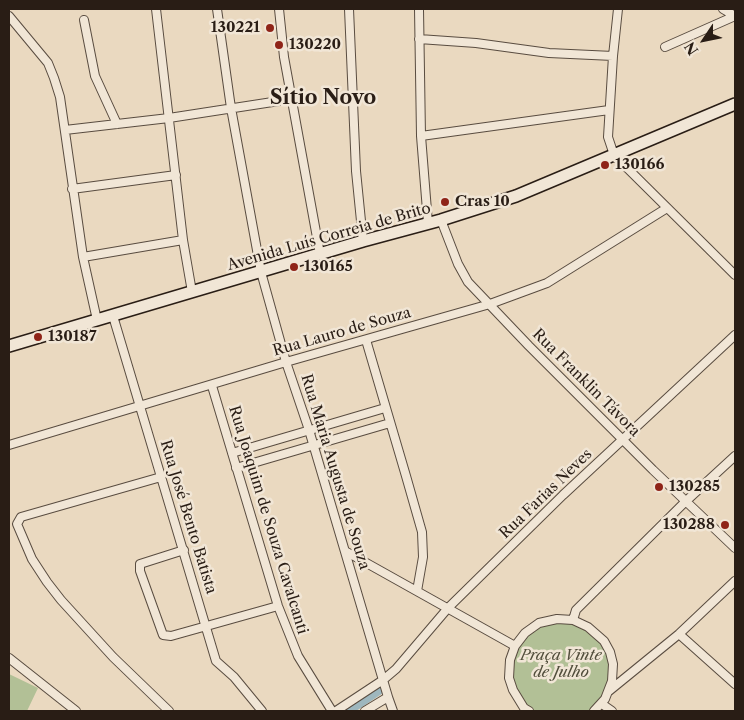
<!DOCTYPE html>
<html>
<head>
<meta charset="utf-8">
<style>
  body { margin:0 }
  #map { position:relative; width:744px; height:720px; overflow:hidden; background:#ead9c0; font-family:"Libre Caslon Text",serif }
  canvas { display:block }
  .frame { position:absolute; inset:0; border:10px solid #291d15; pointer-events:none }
  .north { position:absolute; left:679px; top:15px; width:50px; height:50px; -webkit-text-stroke:4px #f1e6d6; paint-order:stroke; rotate:236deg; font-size:14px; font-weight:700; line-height:20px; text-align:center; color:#291d15 }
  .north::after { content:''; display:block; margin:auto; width:18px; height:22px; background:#291d15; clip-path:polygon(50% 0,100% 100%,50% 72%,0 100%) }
</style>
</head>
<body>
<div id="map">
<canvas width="744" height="720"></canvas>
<div class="frame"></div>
<div class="north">N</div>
</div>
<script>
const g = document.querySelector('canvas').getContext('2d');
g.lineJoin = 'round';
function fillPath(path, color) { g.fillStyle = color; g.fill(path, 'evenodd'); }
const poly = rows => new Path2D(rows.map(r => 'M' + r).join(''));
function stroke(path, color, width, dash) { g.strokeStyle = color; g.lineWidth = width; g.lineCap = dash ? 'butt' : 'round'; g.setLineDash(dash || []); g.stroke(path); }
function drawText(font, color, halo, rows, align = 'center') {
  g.font = font + ' "Libre Caslon Text",serif'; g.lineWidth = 5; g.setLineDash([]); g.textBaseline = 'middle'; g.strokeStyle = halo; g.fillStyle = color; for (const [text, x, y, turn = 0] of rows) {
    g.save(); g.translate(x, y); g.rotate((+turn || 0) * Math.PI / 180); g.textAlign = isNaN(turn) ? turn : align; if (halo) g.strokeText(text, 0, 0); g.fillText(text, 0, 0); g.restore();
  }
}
fillPath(poly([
  [557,619,588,627,610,652,612,681,594,711,529,711,513,690,510,660,525,633],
  [9,674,38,688,27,711,9,711]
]), '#b2c096');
stroke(poly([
  [348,711,378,691]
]), '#9eb7be', 9);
const minor = poly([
  [156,9,183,240,192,292],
  [217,9,231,108,261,272,286,362,309,430,388,697,365,711],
  [279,9,284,57,320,254],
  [349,9,356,171,363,241],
  [419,9,421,136,428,223],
  [618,9,613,56,608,137,614,155,735,275],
  [723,9,735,16],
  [9,16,48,63,54,78,60,97,83,257,97,320],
  [84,20,95,76,117,124],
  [419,39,476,43,549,53,613,56],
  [665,47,735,16],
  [65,130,169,118,292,99],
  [421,136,609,110],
  [72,189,176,175],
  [441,220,458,264,468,282,529,346,653,470,735,548],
  [83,257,183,240],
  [113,316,216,661,234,677,262,711],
  [366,340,406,476,422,532,423,557,417,591],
  [212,386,278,606,298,656,332,711],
  [9,445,286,362,490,304,547,283,667,208],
  [232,453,385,408],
  [236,468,390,423],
  [161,477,21,517,17,524,32,559,47,582,61,600,113,657,169,711],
  [184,550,140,564,140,571,163,635,171,636,278,606],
  [345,551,515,646],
  [573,620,576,610,685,502,735,456],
  [679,634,735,684],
  [9,658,76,711],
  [609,691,679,634,735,581],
  [388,697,393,711],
  [602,704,612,711],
  [336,711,383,680,396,669,448,608,563,495,735,335],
  [529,711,524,708,513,690,509,678,510,660,515,646,525,633,539,623,557,619,573,620,588,627,604,641,610,652,613,664,612,681,605,699,594,711]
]);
const secondary = poly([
  [9,346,363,241,441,220,516,196,735,104]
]);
stroke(minor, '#594c40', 10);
stroke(secondary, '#291d15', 14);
stroke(minor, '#f1e6d6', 8);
stroke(secondary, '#f1e6d6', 11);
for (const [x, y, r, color] of [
  [270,28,5,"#8f2418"],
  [279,45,5,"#8f2418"],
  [605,165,5,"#8f2418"],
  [445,202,5,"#8f2418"],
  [294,267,5,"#8f2418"],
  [38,337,5,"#8f2418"],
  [659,487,5,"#8f2418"],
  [725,525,5,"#8f2418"]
]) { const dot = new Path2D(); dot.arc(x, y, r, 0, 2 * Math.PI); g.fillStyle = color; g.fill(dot); stroke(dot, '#f1e6d6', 2); }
drawText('bold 15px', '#291d15', '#f1e6d6', [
  ["130221",260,28,"right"],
  ["130220",289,45],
  ["130166",615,165],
  ["Cras 10",455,202],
  ["130165",304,267],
  ["130187",48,337],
  ["130285",669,487],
  ["130288",715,525,"right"]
], 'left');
drawText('15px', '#291d15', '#f1e6d6', [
  ["Avenida Luís Correia de Brito",329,237,-16],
  ["Rua Lauro de Souza",342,332,-16],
  ["Rua Franklin Távora",586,383,45],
  ["Rua Maria Augusta de Souza",335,472,73],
  ["Rua Farias Neves",546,494,-44],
  ["Rua José Bento Batista",188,517,73],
  ["Rua Joaquim de Souza Cavalcanti",268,520,73]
]);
drawText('italic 15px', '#524e3c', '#f1e6d6', [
  ["Praça Vinte",561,656],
  ["de Julho",561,673]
]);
drawText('bold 20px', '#291d15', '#f1e6d6', [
  ["Sítio Novo",323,98]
]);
</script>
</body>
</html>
